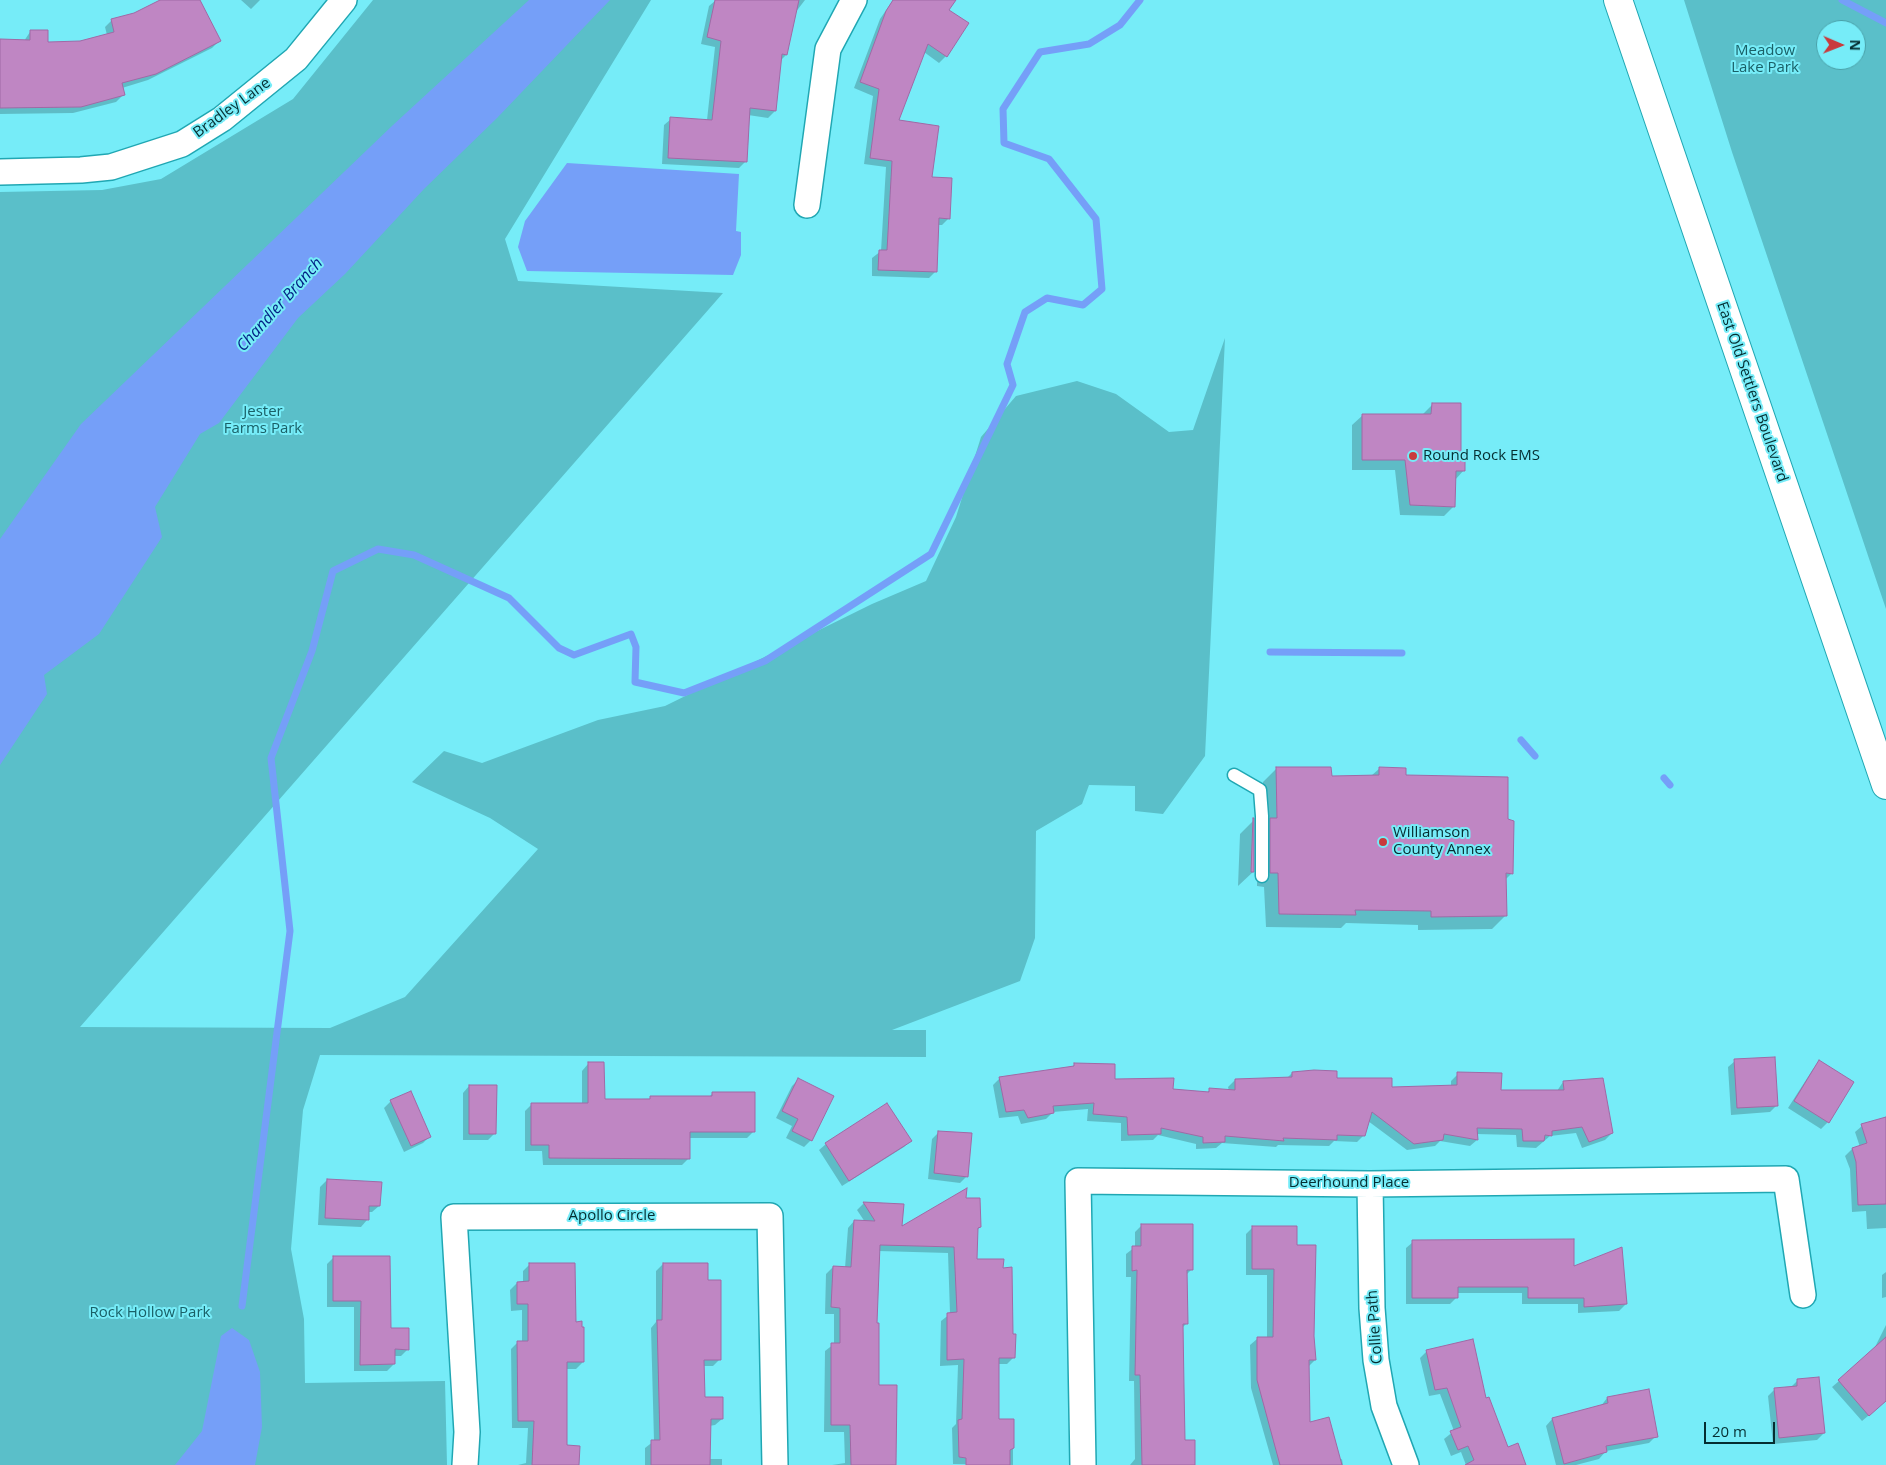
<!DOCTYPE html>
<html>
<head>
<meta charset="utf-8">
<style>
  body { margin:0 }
  #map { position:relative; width:1886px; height:1465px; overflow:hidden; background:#76ecf8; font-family:"Open Sans",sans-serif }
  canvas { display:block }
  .north { position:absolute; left:1816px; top:20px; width:50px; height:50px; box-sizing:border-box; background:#76ecf8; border:1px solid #49a0a8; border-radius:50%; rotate:91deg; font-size:14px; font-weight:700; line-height:20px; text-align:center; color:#052e31 }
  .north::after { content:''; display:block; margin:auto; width:18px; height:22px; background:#c93a3d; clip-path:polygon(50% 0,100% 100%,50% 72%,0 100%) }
  .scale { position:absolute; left:1704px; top:1422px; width:71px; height:22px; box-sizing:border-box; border:2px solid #052e31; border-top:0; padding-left:6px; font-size:15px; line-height:18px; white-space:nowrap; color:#052e31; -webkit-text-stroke:4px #76ecf8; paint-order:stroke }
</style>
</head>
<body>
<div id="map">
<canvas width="1886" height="1465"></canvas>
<div class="north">N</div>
<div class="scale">20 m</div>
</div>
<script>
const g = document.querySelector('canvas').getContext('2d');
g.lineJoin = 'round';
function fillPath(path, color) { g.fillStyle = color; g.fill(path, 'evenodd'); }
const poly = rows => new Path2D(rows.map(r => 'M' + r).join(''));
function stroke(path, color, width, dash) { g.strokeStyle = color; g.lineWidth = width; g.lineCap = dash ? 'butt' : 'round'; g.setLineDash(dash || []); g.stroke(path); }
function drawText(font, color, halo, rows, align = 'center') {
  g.font = font + ' "Open Sans",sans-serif'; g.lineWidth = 4; g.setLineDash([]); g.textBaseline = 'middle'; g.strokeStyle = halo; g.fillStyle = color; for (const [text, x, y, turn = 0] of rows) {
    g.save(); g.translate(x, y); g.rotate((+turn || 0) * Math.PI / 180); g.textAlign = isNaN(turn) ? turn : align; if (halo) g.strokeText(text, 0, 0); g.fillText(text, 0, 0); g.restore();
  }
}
fillPath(poly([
  [373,0,651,0,505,239,518,281,723,293,80,1027,330,1028,405,997,538,849,490,818,412,782,444,751,482,763,598,720,665,706,872,604,926,581,956,517,981,437,1016,396,1077,381,1116,394,1169,432,1193,430,1225,338,1205,756,1163,814,1135,811,1135,786,1089,785,1082,804,1036,831,1035,938,1020,981,892,1030,926,1030,926,1057,320,1055,303,1110,291,1249,304,1319,305,1383,445,1381,447,1465,0,1465,0,192,102,190,161,179,293,99],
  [1684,0,1886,0,1886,609,1732,152],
  [1826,30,1856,30,1856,60,1826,60]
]), '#5abfc9');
fillPath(poly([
  [529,0,610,0,497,118,424,189,345,274,298,318,219,423,200,434,155,507,162,537,99,634,44,675,47,694,0,765,0,539,81,424,393,125],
  [567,163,739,174,736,231,741,232,741,255,733,275,527,271,518,247,525,221],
  [232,1328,249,1340,260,1372,262,1427,255,1465,175,1465,202,1431,221,1336]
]), '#759ff8');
fillPath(poly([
  [162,0,198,0,219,41,212,48,148,80,122,88,123,95,116,102,73,113,0,114,0,41,24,41,30,32,47,43,80,42,107,35,105,27,112,20,134,14],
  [241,0,260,0,251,9],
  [716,0,805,0,795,13,786,55,780,61,775,111,768,118,748,115,746,161,739,168,662,164,664,125,671,119,707,120,715,47,701,44,709,6],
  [893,0,955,0,947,10,946,56,939,63,924,52,898,121,931,178,949,218,942,225,938,225,936,271,929,278,872,276,872,258,881,251,886,167,864,164,873,96,854,88,880,19],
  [1433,404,1460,453,1464,470,1455,480,1454,506,1444,516,1400,515,1395,470,1352,470,1352,425,1363,415,1422,415],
  [1277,768,1330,777,1371,776,1380,768,1507,820,1512,873,1505,880,1506,915,1492,929,1418,930,1418,925,1346,923,1341,928,1266,927,1264,887,1257,886,1257,834,1263,827,1263,782],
  [1253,821,1253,872,1238,886,1240,834],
  [1735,1061,1777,1105,1770,1112,1731,1115,1728,1067],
  [1819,1062,1828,1122,1821,1129,1788,1108,1813,1069],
  [588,1064,604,1100,709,1097,712,1094,754,1131,747,1138,689,1138,689,1158,682,1165,543,1165,542,1151,525,1151,525,1111,532,1104,582,1104,582,1071],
  [1075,1064,1114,1080,1172,1090,1206,1093,1210,1090,1229,1091,1228,1087,1235,1080,1287,1078,1292,1073,1391,1088,1451,1087,1451,1081,1458,1074,1499,1092,1557,1091,1563,1082,1612,1133,1605,1140,1582,1148,1576,1133,1550,1136,1536,1148,1517,1147,1516,1135,1476,1134,1477,1140,1470,1146,1440,1141,1435,1146,1407,1150,1368,1121,1364,1135,1357,1142,1334,1141,1329,1146,1278,1145,1276,1147,1222,1143,1216,1148,1196,1149,1196,1144,1158,1135,1153,1140,1121,1141,1121,1123,1087,1121,1088,1109,1053,1112,1046,1119,1021,1124,1018,1116,999,1118,993,1085,1000,1078,1071,1068],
  [798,1080,832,1097,811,1140,804,1147,786,1138,792,1126,776,1118,792,1086],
  [469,1086,495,1133,488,1140,463,1140,463,1093],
  [391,1101,430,1136,423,1143,404,1152,384,1108],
  [1886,1118,1886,1228,1867,1229,1866,1211,1852,1212,1850,1169,1845,1156,1852,1149,1860,1147,1855,1132,1862,1126],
  [939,1132,967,1176,960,1183,928,1179,932,1139],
  [910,1141,904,1147,842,1186,819,1150,826,1144],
  [327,1180,379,1206,372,1212,368,1212,367,1220,361,1227,318,1225,320,1187],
  [964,1200,980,1227,977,1230,976,1261,1002,1269,1009,1281,1012,1280,1011,1335,1014,1357,1007,1364,998,1364,997,1420,1013,1420,1013,1465,953,1464,952,1428,956,1424,958,1365,940,1366,941,1321,950,1314,948,1253,878,1251,876,1324,878,1386,895,1465,832,1465,845,1463,844,1432,824,1432,825,1351,834,1344,834,1314,825,1314,826,1274,833,1267,845,1268,848,1228,854,1221,865,1222,857,1210,864,1203,902,1205,901,1229],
  [1142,1225,1192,1269,1186,1275,1187,1323,1182,1328,1184,1441,1194,1465,1130,1465,1135,1459,1134,1381,1129,1381,1131,1277,1126,1277,1126,1254,1135,1247,1135,1232],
  [1253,1227,1295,1246,1313,1336,1315,1360,1308,1367,1309,1424,1339,1460,1342,1459,1343,1465,1273,1465,1251,1388,1250,1345,1257,1339,1267,1338,1267,1275,1246,1275,1246,1234],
  [1413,1242,1573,1268,1626,1304,1619,1311,1578,1313,1578,1304,1522,1304,1522,1293,1457,1293,1457,1297,1450,1304,1406,1304,1406,1248],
  [334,1257,408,1349,401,1356,394,1356,394,1364,387,1371,354,1371,354,1307,327,1307,327,1264],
  [530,1264,575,1323,583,1362,576,1369,565,1369,566,1446,578,1465,518,1465,526,1463,528,1428,512,1428,511,1349,518,1342,522,1342,522,1310,511,1311,510,1290,517,1283,523,1283,523,1271],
  [663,1264,707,1281,720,1359,713,1366,703,1366,703,1398,722,1419,715,1425,709,1426,709,1459,722,1459,722,1465,645,1465,645,1448,654,1441,651,1328,656,1322,656,1271],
  [1886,1272,1886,1297,1882,1298,1882,1275],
  [1886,1325,1886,1358,1873,1351],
  [1427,1351,1507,1448,1525,1465,1466,1465,1461,1452,1451,1456,1444,1439,1454,1431,1440,1394,1429,1396,1420,1358],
  [1886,1372,1886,1401,1862,1421,1832,1387,1839,1381],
  [1797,1381,1824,1433,1817,1440,1773,1444,1768,1396,1775,1389,1790,1388],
  [1607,1398,1656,1436,1649,1443,1606,1451,1599,1459,1576,1465,1556,1465,1546,1426,1552,1419,1601,1406]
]), '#0003');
stroke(poly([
  [1842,0,1886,23],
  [1270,652,1402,653],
  [1521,740,1535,756],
  [1664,778,1670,785],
  [242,1306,290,931,271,758,312,651,333,571,378,549,414,555,509,598,559,648,574,655,631,634,636,647,635,682,684,693,765,661,931,554,1013,385,1007,364,1025,312,1047,298,1083,305,1102,289,1096,219,1049,159,1004,143,1003,109,1040,52,1089,44,1120,25,1140,0]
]), '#759ff8', 7);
const building = poly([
  [160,0,200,0,221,41,156,74,122,83,125,95,81,107,0,108,0,39,30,40,30,30,48,30,48,42,80,41,114,32,111,19,134,13,160,0],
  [715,0,799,0,787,55,782,54,776,111,750,108,747,162,668,158,670,117,712,120,721,41,707,37,715,0],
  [893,0,956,0,949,10,969,23,947,57,928,44,899,120,939,126,932,177,952,178,950,219,939,218,937,272,878,270,879,250,887,250,892,161,870,158,879,89,860,82,886,11,893,0],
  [1432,403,1461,403,1461,452,1465,452,1465,471,1456,471,1455,507,1410,505,1405,460,1362,460,1362,414,1431,414,1432,403],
  [1276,767,1331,767,1332,776,1379,775,1379,767,1406,768,1406,775,1508,777,1508,819,1514,821,1513,874,1506,873,1507,916,1431,917,1431,911,1355,910,1356,915,1279,914,1278,873,1270,873,1270,818,1277,818,1276,767],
  [1253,818,1254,818,1254,872,1251,872,1253,818],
  [1775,1057,1778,1106,1737,1108,1734,1059,1775,1057],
  [1819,1060,1854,1082,1829,1123,1794,1101,1819,1060],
  [588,1062,604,1062,605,1099,650,1099,650,1096,712,1096,712,1092,755,1092,755,1132,690,1132,690,1159,549,1158,549,1145,531,1145,531,1103,588,1103,588,1062],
  [1074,1063,1115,1064,1115,1079,1174,1078,1173,1089,1209,1092,1209,1088,1235,1090,1235,1079,1292,1077,1292,1072,1314,1070,1337,1071,1337,1078,1392,1078,1392,1087,1457,1085,1457,1072,1502,1073,1501,1090,1564,1090,1563,1081,1603,1078,1613,1133,1589,1142,1582,1127,1552,1131,1552,1136,1545,1135,1544,1141,1523,1141,1522,1129,1477,1128,1478,1140,1444,1134,1443,1140,1414,1144,1372,1112,1365,1136,1337,1135,1337,1140,1283,1138,1284,1141,1225,1136,1225,1142,1203,1143,1203,1137,1161,1128,1161,1134,1128,1135,1127,1117,1093,1114,1094,1103,1053,1106,1054,1113,1028,1118,1024,1110,1006,1112,999,1077,1074,1066,1074,1063],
  [798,1078,834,1096,812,1141,792,1131,798,1119,782,1111,798,1078],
  [469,1085,497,1085,496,1134,469,1134,469,1085],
  [411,1091,431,1137,411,1146,390,1100,411,1091],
  [887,1103,912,1141,849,1181,825,1143,887,1103],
  [1886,1117,1886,1204,1858,1205,1856,1162,1852,1148,1867,1143,1861,1124,1886,1117],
  [938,1131,972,1133,968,1177,934,1173,938,1131],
  [327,1179,382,1182,380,1206,369,1206,369,1220,325,1218,327,1179],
  [967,1188,966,1198,980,1198,981,1227,978,1228,977,1259,1004,1259,1003,1268,1012,1267,1013,1334,1016,1334,1015,1358,999,1358,999,1419,1014,1419,1014,1448,1010,1450,1010,1465,966,1465,966,1458,959,1457,958,1420,962,1419,964,1359,947,1360,947,1313,957,1312,954,1247,880,1245,877,1323,879,1323,879,1385,897,1385,896,1465,851,1465,850,1425,831,1425,831,1343,840,1343,840,1308,831,1307,833,1266,851,1267,854,1220,875,1221,863,1202,904,1204,902,1226,967,1188],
  [1141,1224,1193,1224,1193,1270,1187,1270,1188,1324,1183,1324,1184,1387,1185,1440,1195,1440,1195,1465,1142,1465,1140,1375,1135,1375,1137,1270,1132,1271,1132,1246,1141,1246,1141,1224],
  [1252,1226,1297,1226,1297,1245,1316,1245,1314,1336,1316,1360,1309,1360,1310,1422,1329,1417,1342,1465,1280,1465,1257,1380,1257,1337,1273,1337,1274,1269,1252,1269,1252,1226],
  [1574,1239,1574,1266,1622,1247,1627,1304,1584,1307,1584,1298,1528,1298,1528,1287,1458,1287,1458,1298,1412,1298,1412,1240,1574,1239],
  [333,1256,390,1256,391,1328,409,1328,409,1350,395,1349,395,1364,360,1365,361,1301,333,1301,333,1256],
  [529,1263,575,1263,576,1322,582,1321,582,1327,584,1327,584,1362,567,1362,567,1445,580,1446,579,1465,532,1465,534,1421,518,1421,517,1341,528,1341,528,1304,517,1304,517,1282,529,1281,529,1263],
  [663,1263,708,1263,708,1280,721,1280,721,1360,704,1360,705,1397,723,1397,723,1419,711,1419,710,1465,651,1465,651,1440,660,1440,657,1320,662,1320,663,1263],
  [1886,1337,1886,1401,1869,1416,1838,1380,1886,1337],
  [1473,1339,1486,1398,1489,1397,1508,1447,1518,1443,1526,1465,1465,1465,1474,1460,1468,1446,1458,1450,1450,1431,1461,1427,1447,1388,1435,1390,1426,1350,1473,1339],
  [1819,1377,1825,1433,1779,1438,1774,1388,1797,1386,1797,1379,1819,1377],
  [1649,1389,1658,1437,1606,1446,1607,1452,1564,1464,1552,1418,1608,1403,1607,1397,1649,1389]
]);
fillPath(building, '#bf86c3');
stroke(building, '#a069a5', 1);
const lane = poly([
  [1234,775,1260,790,1262,816,1262,876]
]);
const street = poly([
  [0,172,81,170,111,167,182,144,222,119,296,59,344,0],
  [807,205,828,49,854,0],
  [1370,1184,1372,1308,1376,1360,1384,1406,1406,1465],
  [465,1465,467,1432,454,1217,770,1216,775,1465],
  [1083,1465,1078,1181,1370,1184,1786,1179,1803,1295]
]);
const secondary = poly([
  [1618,0,1886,785]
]);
stroke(lane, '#20a7b3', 15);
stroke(street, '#20a7b3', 28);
stroke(secondary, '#20a7b3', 30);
stroke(lane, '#fff', 12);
stroke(street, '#fff', 25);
stroke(secondary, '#fff', 28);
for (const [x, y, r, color] of [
  [1413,456,5,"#c93a3d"],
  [1383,842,5,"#c93a3d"]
]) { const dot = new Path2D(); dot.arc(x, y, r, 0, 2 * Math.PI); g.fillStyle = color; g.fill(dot); stroke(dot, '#76ecf8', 2); }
drawText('15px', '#1a6067', '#76ecf8', [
  ["Meadow",1765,51],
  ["Lake Park",1765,68],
  ["Jester",263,412],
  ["Farms Park",263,429],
  ["Rock Hollow Park",150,1313]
]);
drawText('15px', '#052e31', '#76ecf8', [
  ["Bradley Lane",232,108,-36],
  ["East Old Settlers Boulevard",1752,392,71],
  ["Deerhound Place",1349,1183],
  ["Apollo Circle",612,1216],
  ["Collie Path",1375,1327,-94]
]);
drawText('15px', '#052e31', '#76ecf8', [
  ["Round Rock EMS",1423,456],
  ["Williamson",1393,833],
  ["County Annex",1393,850]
], 'left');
drawText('italic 16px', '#021f84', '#76ecf8', [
  ["Chandler Branch",280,305,-48]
]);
</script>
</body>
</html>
